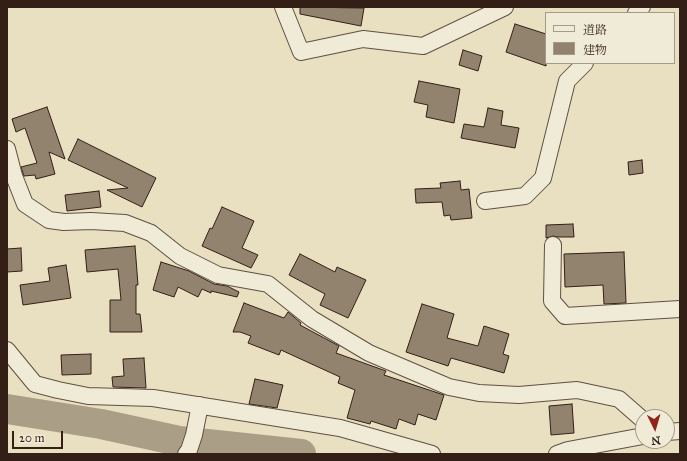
<!DOCTYPE html>
<html>
<head>
<meta charset="utf-8">
<style>
  body { margin:0 }
  #map { position:relative; width:687px; height:461px; overflow:hidden; background:#e8e0c1; font-family:"IM FELL Great Primer","Noto Serif JP",serif }
  canvas { display:block }
  .frame { position:absolute; inset:0; border:8px solid #341f17; pointer-events:none }
  .legend { position:absolute; left:545px; top:12px; width:130px; height:52px; box-sizing:border-box; background:#f0ebd7; border:1px solid #a5998a; margin:0; padding:5px 7px; list-style:none; font-size:12px; color:#341f17 }
  .legend li { display:flex; align-items:center; gap:8px; height:20px }
  .legend b { width:20px; border:1px solid #a5998a }
  .north { position:absolute; left:635px; top:409px; width:40px; height:40px; box-sizing:border-box; background:#f0ebd7; border:1px solid #a5998a; border-radius:50%; rotate:175deg; font-size:11px; font-weight:700; line-height:16px; text-align:center; color:#341f17 }
  .north::after { content:''; display:block; margin:auto; width:14px; height:18px; background:#8f2418; clip-path:polygon(50% 0,100% 100%,50% 72%,0 100%) }
  .scale { position:absolute; left:12px; top:431px; width:51px; height:18px; box-sizing:border-box; border:2px solid #341f17; border-top:0; padding-left:5px; font-size:12px; line-height:14px; white-space:nowrap; color:#341f17; -webkit-text-stroke:3px #f0ebd7; paint-order:stroke }
</style>
</head>
<body>
<div id="map">
<canvas width="687" height="461"></canvas>
<div class="frame"></div>
<ul class="legend">
<li><b style="height:5px;background:#f0ebd7"></b>道路</li>
<li><b style="height:11px;background:#92836f"></b>建物</li>
</ul>
<div class="north">N</div>
<div class="scale">20 m</div>
</div>
<script>
const g = document.querySelector('canvas').getContext('2d');
g.lineJoin = 'round';
const poly = rows => new Path2D(rows.map(r => 'M' + r).join(''));
function stroke(path, color, width, dash) { g.strokeStyle = color; g.lineWidth = width; g.lineCap = dash ? 'butt' : 'round'; g.setLineDash(dash || []); g.stroke(path); }
function fillPath(path, color) { g.fillStyle = color; g.fill(path, 'evenodd'); }
stroke(poly([
  [7,409,101,424,179,441,301,454]
]), '#ab9e87', 30);
const building = poly([
  [300,7,364,8,361,26,300,14,300,7],
  [515,24,546,34,546,66,506,52,515,24],
  [463,50,482,56,478,71,459,65,463,50],
  [419,81,460,89,454,123,426,117,428,105,414,102,419,81],
  [47,107,65,159,49,152,55,174,36,179,35,175,24,176,21,167,37,163,25,128,16,132,12,119,47,107],
  [488,108,503,111,501,125,519,128,515,148,461,138,464,124,484,127,488,108],
  [78,139,156,178,142,207,107,190,128,188,68,160,78,139],
  [642,160,643,173,629,175,628,162,642,160],
  [460,181,461,190,469,189,472,218,451,220,450,215,444,216,442,202,416,203,415,189,441,188,440,183,460,181],
  [99,191,101,207,67,211,65,195,99,191],
  [222,207,254,221,242,248,258,255,251,268,202,246,210,228,212,229,222,207],
  [573,224,574,237,558,237,553,236,546,238,546,225,573,224],
  [135,246,138,285,136,285,136,314,140,314,142,332,110,332,110,300,121,300,118,269,87,272,85,250,135,246],
  [21,248,22,271,7,272,7,249,21,248],
  [624,252,626,303,604,304,603,285,565,287,564,254,624,252],
  [300,254,335,272,337,267,366,280,348,318,320,305,325,294,289,275,300,254],
  [161,262,189,271,214,284,227,286,239,292,237,297,211,291,211,293,202,289,198,297,178,287,174,297,153,290,161,262],
  [66,265,71,298,23,305,20,285,50,281,48,268,66,265],
  [244,303,284,318,288,312,301,323,300,325,339,346,336,353,386,371,384,375,444,395,436,420,418,414,415,425,399,419,396,429,371,421,370,424,347,418,355,390,338,383,340,377,281,350,279,355,248,343,251,336,240,332,233,332,244,303],
  [422,304,454,314,447,338,478,346,484,326,509,334,503,354,509,356,504,373,451,358,448,366,406,352,422,304],
  [91,354,91,374,62,375,61,355,91,354],
  [144,358,146,388,113,387,112,377,124,376,123,359,144,358],
  [255,379,283,385,277,408,249,404,255,379],
  [572,404,574,433,551,435,549,406,572,404]
]);
fillPath(building, '#92836f');
stroke(building, '#341f17', 1);
const street = poly([
  [283,7,301,52,363,39,423,46,505,7],
  [636,13,642,7],
  [7,149,14,176,25,204,49,220,64,222,91,221,125,223,151,233,180,256,218,275,268,284,312,319,369,353,449,387,479,393,519,395,577,390,619,399,643,420],
  [485,201,525,196,543,178,567,81,585,63],
  [553,245,552,301,565,316,680,309],
  [7,350,35,384,58,390,88,396,153,398,340,428,432,454],
  [667,432,680,431],
  [186,454,189,450,194,435,200,405],
  [557,454,568,450,643,436]
]);
stroke(street, '#614f42', 18);
stroke(street, '#f0ebd7', 16);
</script>
</body>
</html>
